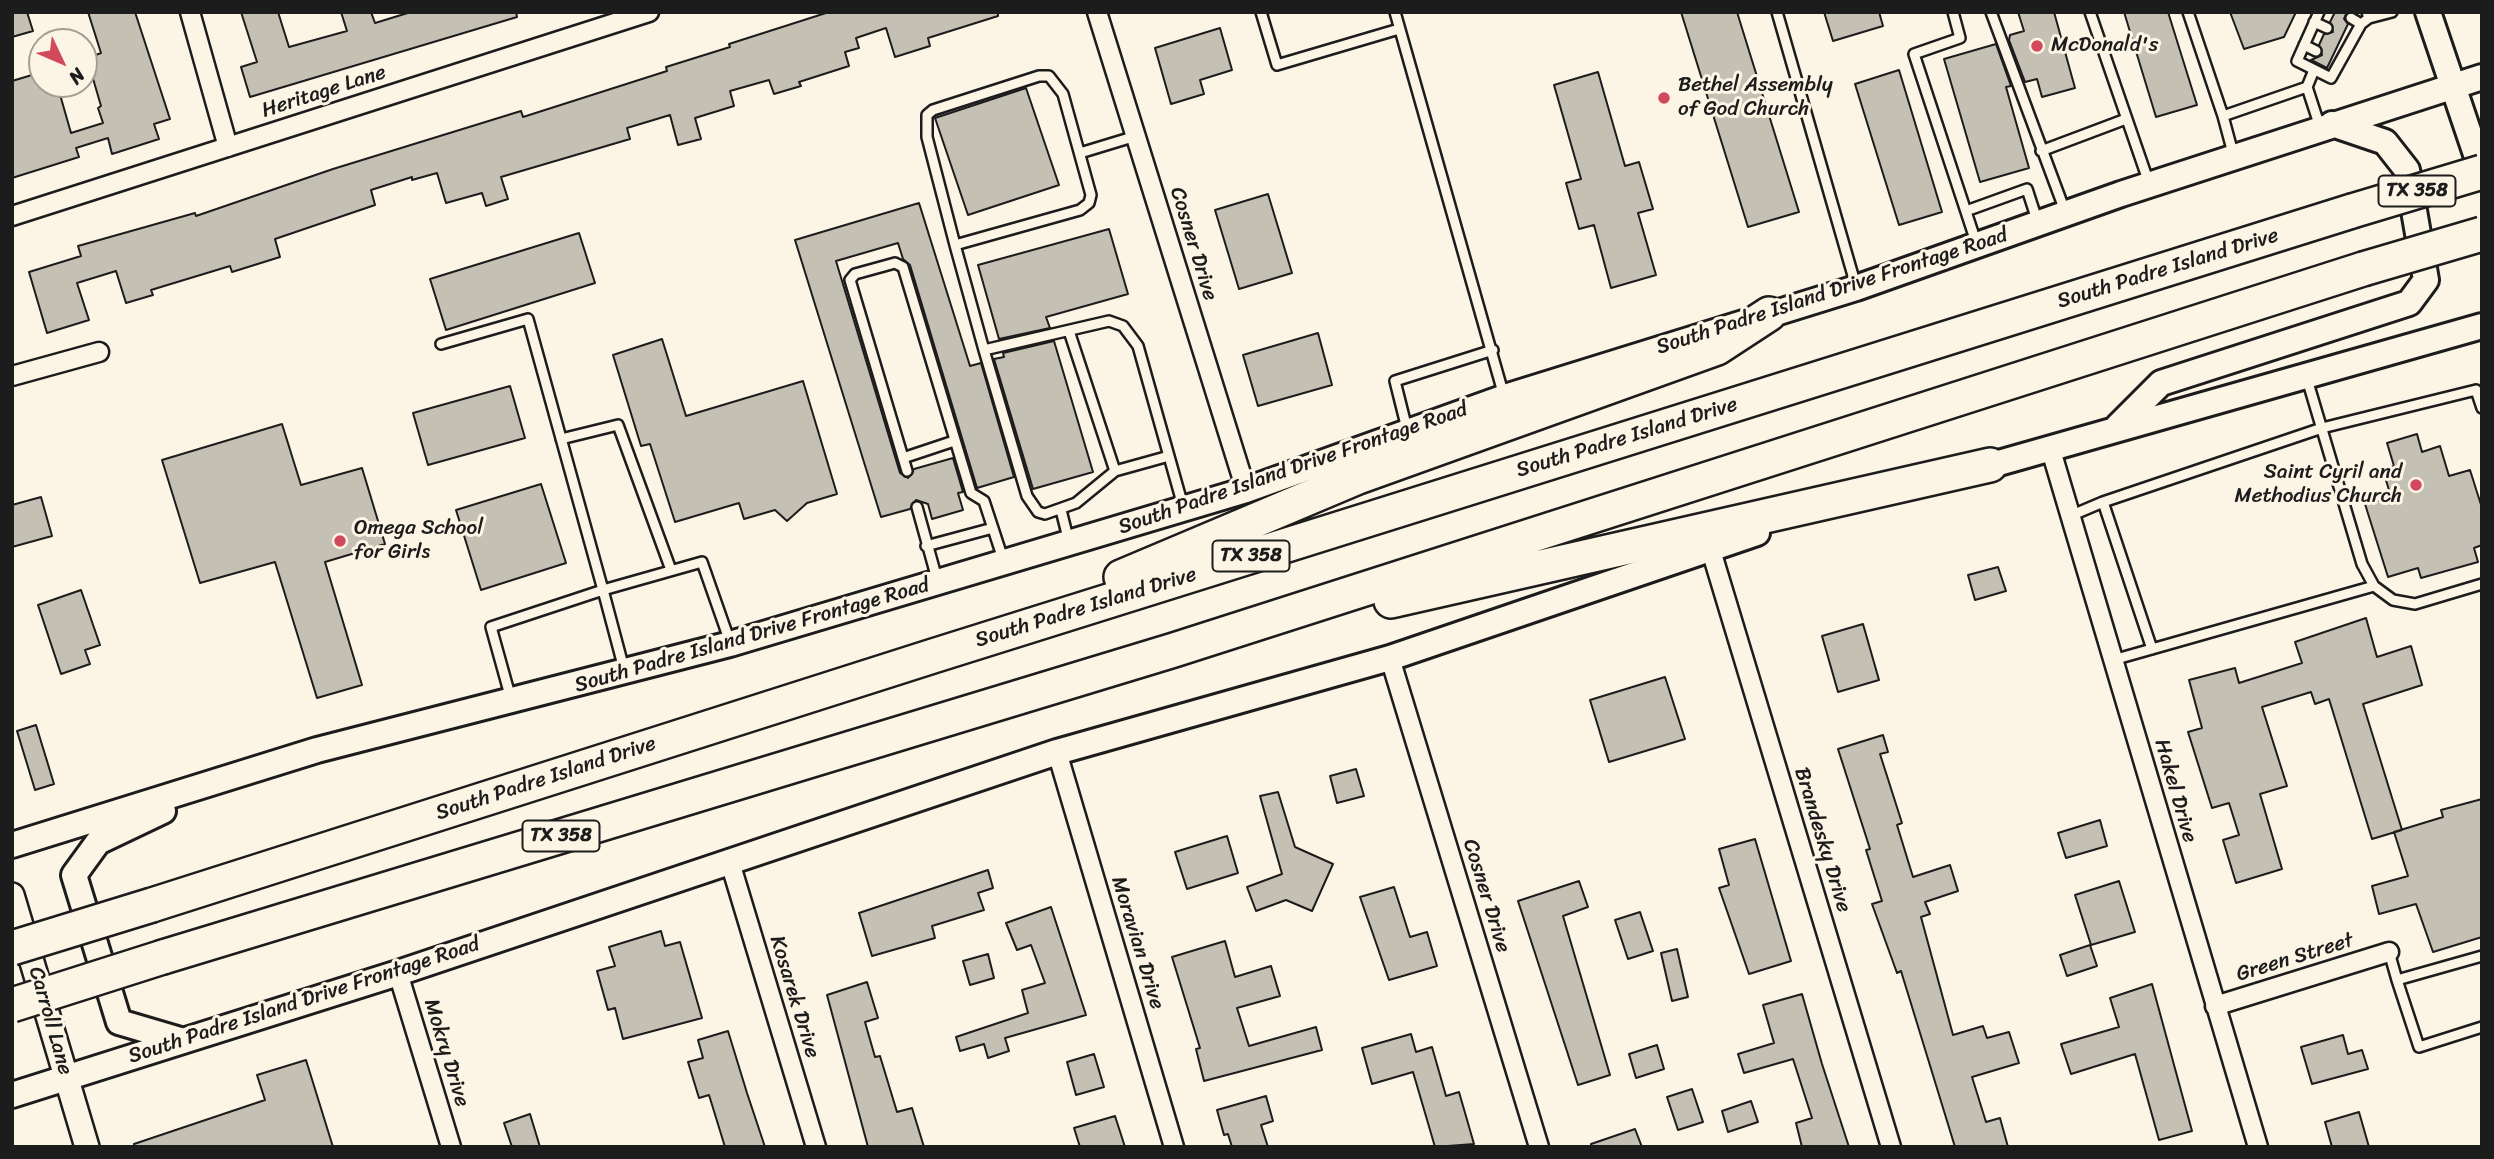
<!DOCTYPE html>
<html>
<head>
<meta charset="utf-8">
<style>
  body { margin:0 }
  #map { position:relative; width:2494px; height:1159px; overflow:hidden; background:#fcf5e5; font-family:Sriracha,sans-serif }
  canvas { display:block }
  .frame { position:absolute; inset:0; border:14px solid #1c1c1c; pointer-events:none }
  .north { position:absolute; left:28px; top:28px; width:70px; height:70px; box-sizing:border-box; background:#fcf5e5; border:2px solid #a29e95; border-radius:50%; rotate:134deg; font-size:19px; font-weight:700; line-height:28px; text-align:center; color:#1c1c1c }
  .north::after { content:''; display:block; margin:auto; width:24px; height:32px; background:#d1495b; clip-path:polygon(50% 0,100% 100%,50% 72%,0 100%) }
</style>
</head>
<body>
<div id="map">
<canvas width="2494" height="1159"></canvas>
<div class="frame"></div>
<div class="north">N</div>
</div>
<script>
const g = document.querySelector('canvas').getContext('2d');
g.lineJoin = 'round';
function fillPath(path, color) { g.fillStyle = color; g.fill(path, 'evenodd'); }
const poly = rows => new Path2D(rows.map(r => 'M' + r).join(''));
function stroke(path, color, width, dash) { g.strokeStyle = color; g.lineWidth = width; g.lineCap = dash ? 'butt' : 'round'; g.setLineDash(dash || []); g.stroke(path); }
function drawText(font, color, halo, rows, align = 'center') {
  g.font = font + ' Sriracha,sans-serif'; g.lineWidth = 6; g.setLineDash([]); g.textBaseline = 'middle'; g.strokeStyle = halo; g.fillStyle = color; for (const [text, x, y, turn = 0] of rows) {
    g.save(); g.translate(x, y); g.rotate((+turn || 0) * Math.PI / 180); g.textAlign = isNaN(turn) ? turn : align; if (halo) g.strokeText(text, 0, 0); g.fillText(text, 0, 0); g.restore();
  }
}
const building = poly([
  [12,12,27,12,33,31,12,37,12,12],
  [88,12,135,12,170,119,154,124,159,139,112,154,108,138,76,148,79,157,12,178,12,81,42,72,42,84,57,84,71,133,103,123,98,108,101,106,87,58,101,53,88,12],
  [241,12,278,12,289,47,347,31,341,12,371,12,375,23,411,12,516,12,517,17,250,97,241,67,257,62,241,12],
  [829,12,998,12,998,16,928,38,930,46,895,57,886,28,856,38,859,48,845,52,849,66,799,82,801,86,774,94,769,80,730,91,734,106,695,118,701,139,678,145,670,115,627,128,630,139,501,177,508,199,486,206,482,193,446,203,437,173,412,180,412,177,371,190,375,205,275,239,280,257,232,272,230,266,151,290,153,295,126,303,116,271,77,283,89,320,47,333,29,272,81,256,78,246,195,213,196,216,333,169,521,111,523,117,667,71,666,67,730,47,729,44,829,12],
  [1681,12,1737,12,1799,212,1748,227,1681,12],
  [1824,12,1879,12,1883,26,1833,41,1824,12],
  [2018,12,2054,12,2075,88,2042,97,2037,79,2025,82,2009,40,2010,35,2024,31,2018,12],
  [2124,12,2168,12,2197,105,2156,117,2124,12],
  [2230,12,2296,12,2284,37,2244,49,2230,12],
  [2335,12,2347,12,2344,19,2348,24,2327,68,2311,60,2322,55,2319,45,2324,34,2333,32,2330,22,2335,12],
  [1220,28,1232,70,1200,80,1204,94,1171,104,1155,48,1220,28],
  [1996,44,2011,86,2006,87,2029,168,1980,182,1944,59,1996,44],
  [1899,70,1942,212,1899,225,1855,84,1899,70],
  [1598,72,1625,166,1639,162,1653,209,1638,213,1656,275,1611,288,1594,225,1579,229,1566,183,1581,179,1554,85,1598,72],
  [1026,88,1059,185,968,215,935,118,1026,88],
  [1268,194,1292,273,1239,289,1215,210,1268,194],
  [919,203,970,366,981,363,1014,477,977,488,910,265,903,259,898,243,836,261,900,473,908,478,914,469,953,458,963,492,958,493,963,510,932,519,928,504,916,500,910,509,881,517,795,240,919,203],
  [1109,229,1128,294,1046,317,1050,328,999,339,978,265,1109,229],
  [579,233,595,283,446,330,430,279,579,233],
  [1318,333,1332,385,1258,406,1243,355,1318,333],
  [662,339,686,416,803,381,837,494,807,503,787,521,775,510,744,519,739,503,675,522,650,444,641,446,613,355,662,339],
  [1054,341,1093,472,1033,489,994,359,1004,357,1003,353,1054,341],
  [510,386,525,438,428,465,413,413,510,386],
  [282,424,301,485,362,468,385,544,325,562,362,685,317,698,275,562,200,583,162,460,282,424],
  [2417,434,2422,452,2440,446,2449,476,2470,470,2482,508,2482,545,2474,548,2478,562,2421,578,2418,568,2388,577,2365,504,2391,497,2383,470,2394,466,2387,443,2417,434],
  [541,484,566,563,481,590,456,510,541,484],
  [41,497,52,536,12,547,12,505,41,497],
  [1998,567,2006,591,1975,600,1968,575,1998,567],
  [81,590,100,645,85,650,90,664,61,674,38,605,81,590],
  [2366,618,2377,657,2411,646,2422,685,2363,704,2402,830,2372,839,2329,699,2315,704,2311,692,2262,707,2287,786,2260,794,2282,869,2236,883,2223,840,2239,835,2229,803,2212,808,2188,732,2202,728,2189,680,2235,668,2239,683,2302,663,2295,642,2366,618],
  [1863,624,1879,680,1838,692,1822,636,1863,624],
  [1665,677,1685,739,1609,762,1590,700,1665,677],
  [36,725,54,784,35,790,17,731,36,725],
  [1883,735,1888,752,1880,754,1902,823,1897,825,1913,877,1950,865,1958,891,1925,902,1930,914,1921,917,1953,1035,1983,1026,1987,1038,2009,1032,2019,1063,1972,1077,1986,1122,2000,1118,2008,1147,1955,1147,1901,971,1897,973,1872,904,1882,901,1866,850,1870,849,1838,749,1883,735],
  [1356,769,1364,796,1337,803,1330,776,1356,769],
  [1278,792,1295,847,1333,864,1312,911,1286,900,1256,911,1247,887,1282,874,1260,796,1278,792],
  [2482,799,2482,937,2433,952,2416,904,2379,914,2372,886,2408,876,2394,832,2443,817,2441,810,2482,799],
  [2100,820,2107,846,2066,858,2058,833,2100,820],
  [1227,836,1238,873,1187,889,1175,852,1227,836],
  [1755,839,1791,961,1749,974,1719,888,1729,885,1719,849,1755,839],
  [988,870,993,888,978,893,984,910,932,926,935,938,872,956,859,913,988,870],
  [1579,881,1588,907,1563,916,1610,1075,1578,1085,1518,901,1579,881],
  [2119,881,2135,932,2091,945,2075,895,2119,881],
  [1394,887,1410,937,1427,932,1437,966,1389,980,1360,897,1394,887],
  [1051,907,1086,1015,1005,1038,1009,1051,988,1058,984,1044,960,1051,956,1037,1028,1013,1022,990,1045,983,1031,945,1017,950,1006,923,1051,907],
  [1640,912,1653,951,1628,959,1615,920,1640,912],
  [661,931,665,946,680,942,702,1018,623,1039,615,1008,608,1010,597,971,615,966,609,947,661,931],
  [1225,941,1235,977,1271,966,1280,996,1237,1008,1249,1046,1316,1027,1322,1050,1204,1081,1196,1049,1200,1048,1172,957,1225,941],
  [2090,945,2097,966,2067,976,2060,955,2090,945],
  [1677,949,1688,997,1672,1001,1661,953,1677,949],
  [988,954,994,978,970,985,963,961,988,954],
  [867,982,878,1018,865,1022,875,1057,880,1056,897,1112,912,1108,924,1147,868,1147,827,995,867,982],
  [2152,984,2192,1131,2159,1140,2135,1054,2071,1074,2061,1044,2119,1027,2110,998,2152,984],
  [1802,994,1822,1064,1849,1147,1802,1147,1796,1123,1812,1118,1793,1059,1744,1073,1738,1054,1774,1043,1763,1005,1802,994],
  [728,1031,747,1093,765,1147,725,1147,709,1095,699,1098,688,1062,703,1058,698,1040,728,1031],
  [1411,1034,1416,1052,1432,1047,1446,1096,1459,1092,1474,1144,1435,1147,1413,1072,1372,1084,1362,1048,1411,1034],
  [2343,1035,2348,1054,2362,1050,2368,1069,2312,1084,2301,1047,2343,1035],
  [1657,1045,1664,1069,1636,1078,1629,1054,1657,1045],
  [1094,1054,1104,1087,1076,1095,1067,1062,1094,1054],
  [306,1060,333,1147,134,1147,134,1144,265,1100,257,1075,306,1060],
  [1692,1089,1703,1122,1678,1130,1667,1097,1692,1089],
  [1266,1096,1273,1121,1261,1125,1268,1147,1232,1147,1228,1134,1224,1135,1217,1110,1266,1096],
  [1751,1101,1758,1122,1728,1132,1722,1111,1751,1101],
  [2359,1112,2369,1147,2332,1147,2325,1122,2359,1112],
  [530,1114,540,1147,512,1147,504,1123,530,1114],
  [1115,1116,1125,1147,1080,1147,1074,1128,1115,1116],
  [1635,1129,1642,1147,1591,1147,1591,1144,1635,1129]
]);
fillPath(building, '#c4c0b3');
stroke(building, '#1c1c1c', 2);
const service = poly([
  [1261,12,1277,65,1399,29],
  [1395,12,1504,396],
  [1777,12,1856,286],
  [1953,12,1960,38,1914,54,1977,245],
  [1991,12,2065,211],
  [2090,12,2149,183],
  [2188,12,2223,116],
  [2319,12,2297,61,2331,78,2361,24,2369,18],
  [2367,12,2369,18,2392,12],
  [2351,18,2361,24],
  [2314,22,2327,28],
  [2304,45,2316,51],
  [2314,70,2307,87,2320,127],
  [2041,151,2126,119],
  [1080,153,1136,136],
  [2234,157,2223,116,2307,87],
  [1966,211,2027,189,2038,223],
  [955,245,1080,210,1089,203,1091,195,1063,94,1049,76,1039,76,933,110,927,115,927,137,955,245,984,350,1109,321,1123,326,1138,346,1183,506],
  [1069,331,1115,471],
  [441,344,528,319,603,590,491,627,511,699],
  [984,350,1027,496,1038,512,1045,514,1076,503,1115,471,1169,456],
  [2307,379,2362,564,2374,586,2393,600,2415,604,2482,584],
  [1407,429,1395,381,1493,350],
  [561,439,618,425,671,570],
  [903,458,954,441],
  [907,471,850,280,855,274,895,263,903,267,971,493,984,501,1003,559],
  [2103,502,2322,428,2476,390,2482,408],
  [917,507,937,579],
  [1061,510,1069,542],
  [2070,516,2103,502,2152,649],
  [926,546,993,528],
  [2113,660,2374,586],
  [624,669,603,590,702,562,730,642],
  [2389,952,2397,980,2482,956],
  [2397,980,2419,1047,2482,1027]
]);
const minor = poly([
  [190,12,228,147],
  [1097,12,1246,490],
  [12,216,649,12],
  [12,376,99,352],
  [2050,447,2258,1147],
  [1710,547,1891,1147],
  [1390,658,1539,1147],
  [1057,752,1174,1147],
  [729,859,816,1147],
  [398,973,451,1147],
  [2215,1006,2389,952]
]);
const tertiary = poly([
  [12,895,87,1147]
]);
const secondary = poly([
  [2428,12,2482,172],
  [2118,426,2161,383,2409,303,2426,280,2407,170,2385,142,2332,124],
  [1974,470,2482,326],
  [163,811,98,842,74,875,119,1022,180,1040],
  [12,845,317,750,730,644,1246,490,1505,397,1856,288,2121,194,2482,77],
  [12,1095,398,973,1057,752,1390,658,1757,533]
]);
const motorway = poly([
  [1121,577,1358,477,1717,348,1769,314],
  [1391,601,1990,465],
  [152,905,933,656,2352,211],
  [163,957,1174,650,2363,269]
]);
stroke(service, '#1c1c1c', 14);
stroke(minor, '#1c1c1c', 23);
stroke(tertiary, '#1c1c1c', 28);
stroke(secondary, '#1c1c1c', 30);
stroke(motorway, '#1c1c1c', 38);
stroke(service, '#fcf5e5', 9);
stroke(minor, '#fcf5e5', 18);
stroke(tertiary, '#fcf5e5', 23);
stroke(secondary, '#fcf5e5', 24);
stroke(motorway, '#fcf5e5', 33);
const motorwayBridge = poly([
  [2352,211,2482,172],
  [2363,269,2482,234],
  [12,948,152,905],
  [12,1005,163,957]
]);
stroke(motorwayBridge, '#1c1c1c', 38, []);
stroke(motorwayBridge, '#fcf5e5', 33);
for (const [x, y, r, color] of [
  [2037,46,7,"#d1495b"],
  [1664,98,7,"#d1495b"],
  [2416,485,7,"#d1495b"],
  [340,541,7,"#d1495b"]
]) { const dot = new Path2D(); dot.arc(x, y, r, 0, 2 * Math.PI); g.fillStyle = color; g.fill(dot); stroke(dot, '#fcf5e5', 2.5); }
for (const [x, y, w] of [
  [2417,191,77],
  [1251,556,77],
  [561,836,77]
]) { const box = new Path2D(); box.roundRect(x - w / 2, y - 15.5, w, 31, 5); g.fillStyle = '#fcf5e5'; g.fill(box); stroke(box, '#1c1c1c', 2); }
drawText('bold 19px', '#1c1c1c', null, [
  ["TX 358",2417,191],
  ["TX 358",1251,556],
  ["TX 358",561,836]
]);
drawText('21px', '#1c1c1c', '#fcf5e5', [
  ["McDonald's",2051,46],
  ["Bethel Assembly",1678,86],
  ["of God Church",1678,110],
  ["Saint Cyril and",2402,473,"right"],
  ["Methodius Church",2402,497,"right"],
  ["Omega School",354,529],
  ["for Girls",354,553]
], 'left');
drawText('21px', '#1c1c1c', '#fcf5e5', [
  ["Heritage Lane",324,92,-18],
  ["Cosner Drive",1193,244,73],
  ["South Padre Island Drive",2168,269,-17],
  ["South Padre Island Drive Frontage Road",1832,292,-18],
  ["South Padre Island Drive",1627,438,-17],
  ["South Padre Island Drive Frontage Road",1293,469,-19],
  ["South Padre Island Drive",1086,608,-17],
  ["South Padre Island Drive Frontage Road",752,636,-16],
  ["South Padre Island Drive",546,779,-18],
  ["Hakel Drive",2175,791,74],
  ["Brandesky Drive",1822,840,73],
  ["Cosner Drive",1486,896,73],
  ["Moravian Drive",1137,943,73],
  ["Green Street",2295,958,-17],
  ["Kosarek Drive",794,997,73],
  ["South Padre Island Drive Frontage Road",304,1001,-18],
  ["Carroll Lane",50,1021,74],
  ["Mokry Drive",446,1053,73]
]);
</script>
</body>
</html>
